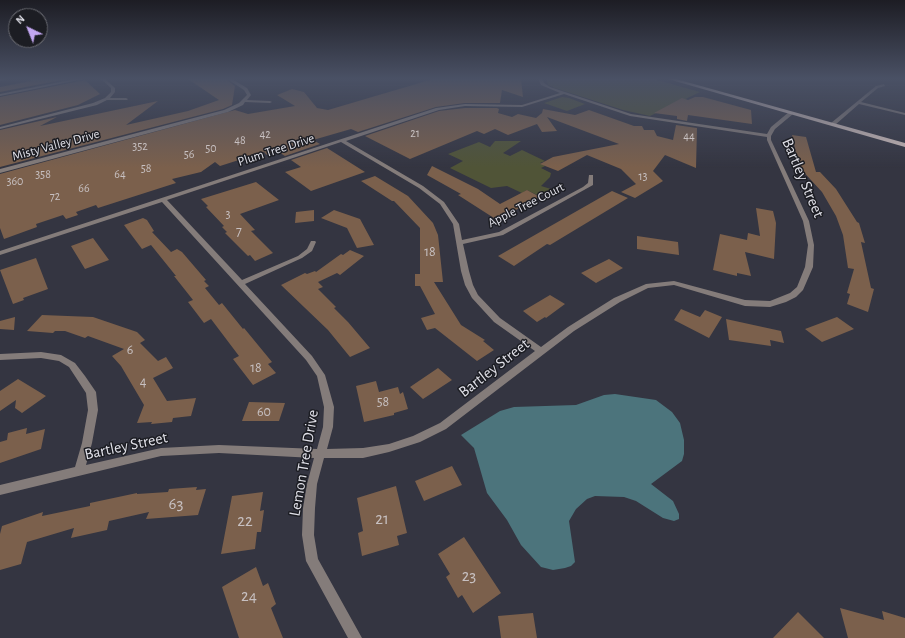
<!DOCTYPE html>
<html>
<head>
<meta charset="utf-8">
<style>
  body { margin:0 }
  #map { position:relative; width:905px; height:638px; overflow:hidden; background:#343541; font-family:"Alegreya Sans",sans-serif }
  canvas { display:block }
  .north { position:absolute; left:8px; top:8px; width:40px; height:40px; box-sizing:border-box; background:#1c1d23; border:1px solid #6a6b72; border-radius:50%; rotate:317deg; font-size:11px; font-weight:700; line-height:16px; text-align:center; color:#e0e0e8 }
  .north::after { content:''; display:block; margin:auto; width:14px; height:18px; background:#c3a7f2; clip-path:polygon(50% 0,100% 100%,50% 72%,0 100%) }
</style>
</head>
<body>
<div id="map">
<canvas width="905" height="638"></canvas>
<div class="north">N</div>
</div>
<script>
const g = document.querySelector('canvas').getContext('2d');
g.lineJoin = 'round';
function fillPath(path, color) { g.fillStyle = color; g.fill(path, 'evenodd'); }
const poly = rows => new Path2D(rows.map(r => 'M' + r).join(''));
function drawText(font, color, halo, rows, align = 'center') {
  g.font = font + ' "Alegreya Sans",sans-serif'; g.lineWidth = 3; g.setLineDash([]); g.textBaseline = 'middle'; g.strokeStyle = halo; g.fillStyle = color; for (const [text, x, y, turn = 0] of rows) {
    g.save(); g.translate(x, y); g.rotate((+turn || 0) * Math.PI / 180); g.textAlign = isNaN(turn) ? turn : align; if (halo) g.strokeText(text, 0, 0); g.fillText(text, 0, 0); g.restore();
  }
}
fillPath(poly([
  [546,79,654,79,700,92,650,116,623,110,555,88,548,85],
  [562,97,569,98,585,104,567,111,544,103],
  [495,141,521,141,503,153,510,156,522,150,545,161,540,163,545,166,541,168,551,173,550,177,541,186,551,189,539,196,527,190,522,193,507,186,491,188,450,168,463,161,448,154,479,142,490,147]
]), '#505437');
fillPath(poly([
  [615,394,656,400,672,412,680,423,684,440,684,454,682,461,651,484,673,501,679,514,679,519,674,521,663,518,636,501,624,497,595,496,587,499,576,509,569,521,575,562,571,566,565,568,553,570,541,567,521,545,507,520,487,493,474,448,461,435,500,411,514,407,576,405,604,395]
]), '#4c747c');
fillPath(poly([
  [30,79,67,79,0,92,0,87,31,81],
  [188,79,226,79,235,86,232,105,223,109,0,167,0,130,57,117,40,126,158,101,126,125,188,111,219,100],
  [433,79,521,79,523,97,502,90,500,103,465,103,436,107,358,132,351,129,313,140,320,144,285,156,277,151,267,155,264,152,220,166,215,162,201,172,172,179,176,183,98,208,96,205,76,212,78,215,66,219,63,215,36,224,37,227,4,239,0,228,0,174,235,110,248,114,295,106,277,95,292,89,304,92,317,108,328,110],
  [85,80,100,94,78,105,0,125,0,97],
  [695,97,703,97,751,110,752,124,688,115,687,121,677,119,677,116,654,113,682,98,688,100],
  [465,108,497,108,499,109,498,113,512,117,518,114,536,118,542,113,543,109,575,115,589,110,634,126,642,126,644,130,654,130,657,136,673,140,676,125,697,128,696,168,665,155,653,171,663,181,635,198,621,192,636,184,621,169,587,155,558,171,540,164,553,157,619,144,547,117,557,131,542,132,537,124,508,135,495,129,484,134,477,131,410,159,365,136,439,111],
  [792,135,806,137,816,172,820,172,836,189,857,222,859,223,865,243,861,242,871,288,874,289,868,312,847,304,850,294,847,293,854,269,848,268,843,235,836,216,822,192,799,167],
  [327,148,365,172,311,191,285,172,301,167,291,160],
  [432,166,478,189,500,204,527,190,540,197,497,220,458,195,461,194,427,175],
  [375,176,408,196,433,223,438,235,443,282,434,282,461,325,485,340,483,341,494,350,477,361,435,328,427,330,421,318,435,314,420,286,415,286,415,274,420,274,420,228,394,201,392,201,361,181],
  [256,182,279,200,240,214,255,230,251,231,273,253,255,261,250,255,248,256,225,233,227,232,222,227,224,226,206,207,208,206,201,199],
  [612,191,628,198,550,245,547,244,514,266,498,256],
  [756,208,773,211,776,223,774,259,745,252,751,276,737,273,737,276,713,270,720,234,747,240,748,233,760,236],
  [314,210,314,221,295,223,296,212],
  [334,210,360,219,374,245,357,248,347,228,321,218],
  [143,218,147,220,154,231,152,232,171,252,177,249,182,252,206,280,204,281,209,286,205,288,219,305,222,303,243,329,244,328,272,362,268,364,276,373,253,385,233,359,239,356,211,319,204,323,188,302,193,300,174,276,176,276,151,245,142,249,124,225],
  [637,236,678,242,679,255,637,249],
  [93,238,109,260,85,269,71,246],
  [350,250,364,256,340,275,337,273,318,282,323,287,318,289,336,307,334,308,348,322,370,348,350,357,328,330,281,285,305,273,307,274,315,271,316,272,341,254,343,255],
  [36,258,48,289,23,298,24,300,13,304,0,270],
  [609,259,623,268,596,283,581,273],
  [550,295,565,304,546,318,545,317,537,322,523,311],
  [681,309,700,317,705,310,722,317,709,338,674,320],
  [42,315,93,317,137,332,145,340,140,343,158,361,166,357,173,368,153,378,167,401,196,398,191,416,173,418,172,422,151,424,152,422,137,423,144,405,121,366,112,356,124,349,88,336,85,338,65,331,55,331,53,333,27,331],
  [15,317,14,330,0,329,0,321],
  [837,317,854,329,822,342,805,329],
  [726,319,781,331,784,343,770,340,771,346,729,340],
  [438,368,452,380,423,399,410,387],
  [18,379,46,396,22,413,15,408,16,400,0,411,0,391],
  [376,381,379,392,398,387,400,394,403,392,408,409,394,413,394,415,364,422,356,386],
  [249,402,285,403,279,421,242,421],
  [27,428,26,434,45,429,41,449,0,463,0,442,7,440,8,433],
  [452,466,462,485,424,501,415,481],
  [396,486,407,533,397,536,399,545,362,556,358,533,363,531,357,498],
  [197,487,196,490,206,489,198,515,146,519,149,512,109,521,107,530,71,538,74,528,27,542,21,564,0,570,0,534,2,526,43,512,42,516,90,506,90,503,137,493,137,494,168,492,169,489],
  [263,492,260,511,264,510,261,532,257,532,255,549,221,554,232,496],
  [464,537,501,593,473,613,462,595,458,598,446,577,450,574,438,554],
  [256,567,263,586,268,583,276,604,271,608,283,638,239,638,222,587],
  [840,608,884,620,882,611,905,618,905,638,848,638],
  [798,612,824,638,773,638],
  [533,613,537,638,501,638,498,616]
]), '#7b604c');
fillPath(poly([
  [75,79,84,79,0,96,0,94,75,79],
  [101,79,105,79,115,88,115,92,110,98,126,98,128,99,127,100,107,100,97,105,0,129,0,127,93,103,105,98,111,92,111,88,101,79],
  [227,79,232,79,247,88,251,95,247,100,270,101,272,102,270,103,245,102,243,105,228,112,0,173,0,169,224,110,239,103,247,95,244,90,227,79],
  [538,79,542,79,544,83,550,87,631,114,767,134,771,127,789,112,793,112,793,114,775,129,771,136,771,140,809,221,814,245,813,267,803,290,796,297,786,302,770,307,745,306,674,285,648,288,620,302,574,331,446,429,420,442,389,452,363,458,324,458,317,484,315,508,314,535,318,559,362,638,348,638,306,561,302,535,303,508,307,484,314,458,219,453,161,456,0,495,0,485,75,467,82,443,88,410,86,393,69,367,59,361,41,358,0,360,0,354,41,352,61,355,75,363,85,376,96,392,98,410,92,443,86,465,161,448,219,445,317,449,323,427,324,407,317,376,306,360,162,202,0,255,0,251,436,108,465,104,522,105,560,93,541,85,538,79],
  [564,94,630,116,767,137,767,140,803,221,808,245,805,267,797,287,790,293,770,301,745,300,674,281,646,284,614,298,568,327,541,347,500,318,478,295,473,285,469,271,463,244,503,235,593,185,593,175,589,175,588,183,583,187,499,232,462,240,459,224,444,202,423,186,346,141,439,110,465,106,522,107,564,94],
  [341,142,419,188,440,204,453,224,461,271,465,285,472,298,494,322,535,351,440,423,413,436,389,444,363,448,327,449,333,427,334,407,325,375,312,356,245,284,302,258,312,251,316,242,315,241,311,241,307,249,298,256,242,280,167,200,341,142],
  [884,84,885,86,878,88,861,102,905,113,905,115,859,104,835,125,831,125,831,123,876,86,884,84]
]), '#847c7a');
fillPath(poly([
  [0,79,6,79,0,81,0,79]
]), '#847c7a');
fillPath(poly([
  [668,79,676,79,905,143,905,147,668,79]
]), '#d1c1be');
const sky = g.createLinearGradient(0, 0, 0, 168);
sky.addColorStop(0, '#1d1d24');
sky.addColorStop(0.47, '#4a5165');
sky.addColorStop(1, '#4a516500');
g.fillStyle = sky;
g.fillRect(0, 0, 905, 168);
drawText('12px', '#c7c0c1', null, [
  ["21",415,133],
  ["42",265,134],
  ["44",689,136],
  ["48",240,140],
  ["352",140,146],
  ["50",211,148],
  ["56",189,154],
  ["58",146,168],
  ["358",43,174],
  ["64",120,174],
  ["13",643,176],
  ["360",15,181],
  ["66",84,188],
  ["72",55,196],
  ["3",228,214]
]);
drawText('13px', '#e0e0e8', '#1c1d23', [
  ["Misty Valley Drive",56,145,-15],
  ["Plum Tree Drive",276,150,-18],
  ["Apple Tree Court",526,205,-27]
]);
drawText('14px', '#c7c0c1', null, [
  ["7",239,231],
  ["18",430,252],
  ["6",130,350],
  ["18",256,368],
  ["4",143,382],
  ["58",383,402],
  ["60",264,412]
]);
drawText('16px', '#e0e0e8', '#1c1d23', [
  ["Bartley Street",803,178,67],
  ["Bartley Street",494,368,-38],
  ["Bartley Street",126,446,-12],
  ["Lemon Tree Drive",304,463,-80]
]);
drawText('17px', '#c7c0c1', null, [
  ["63",176,504],
  ["21",382,519],
  ["22",245,521],
  ["23",469,576],
  ["24",249,596]
]);
</script>
</body>
</html>
